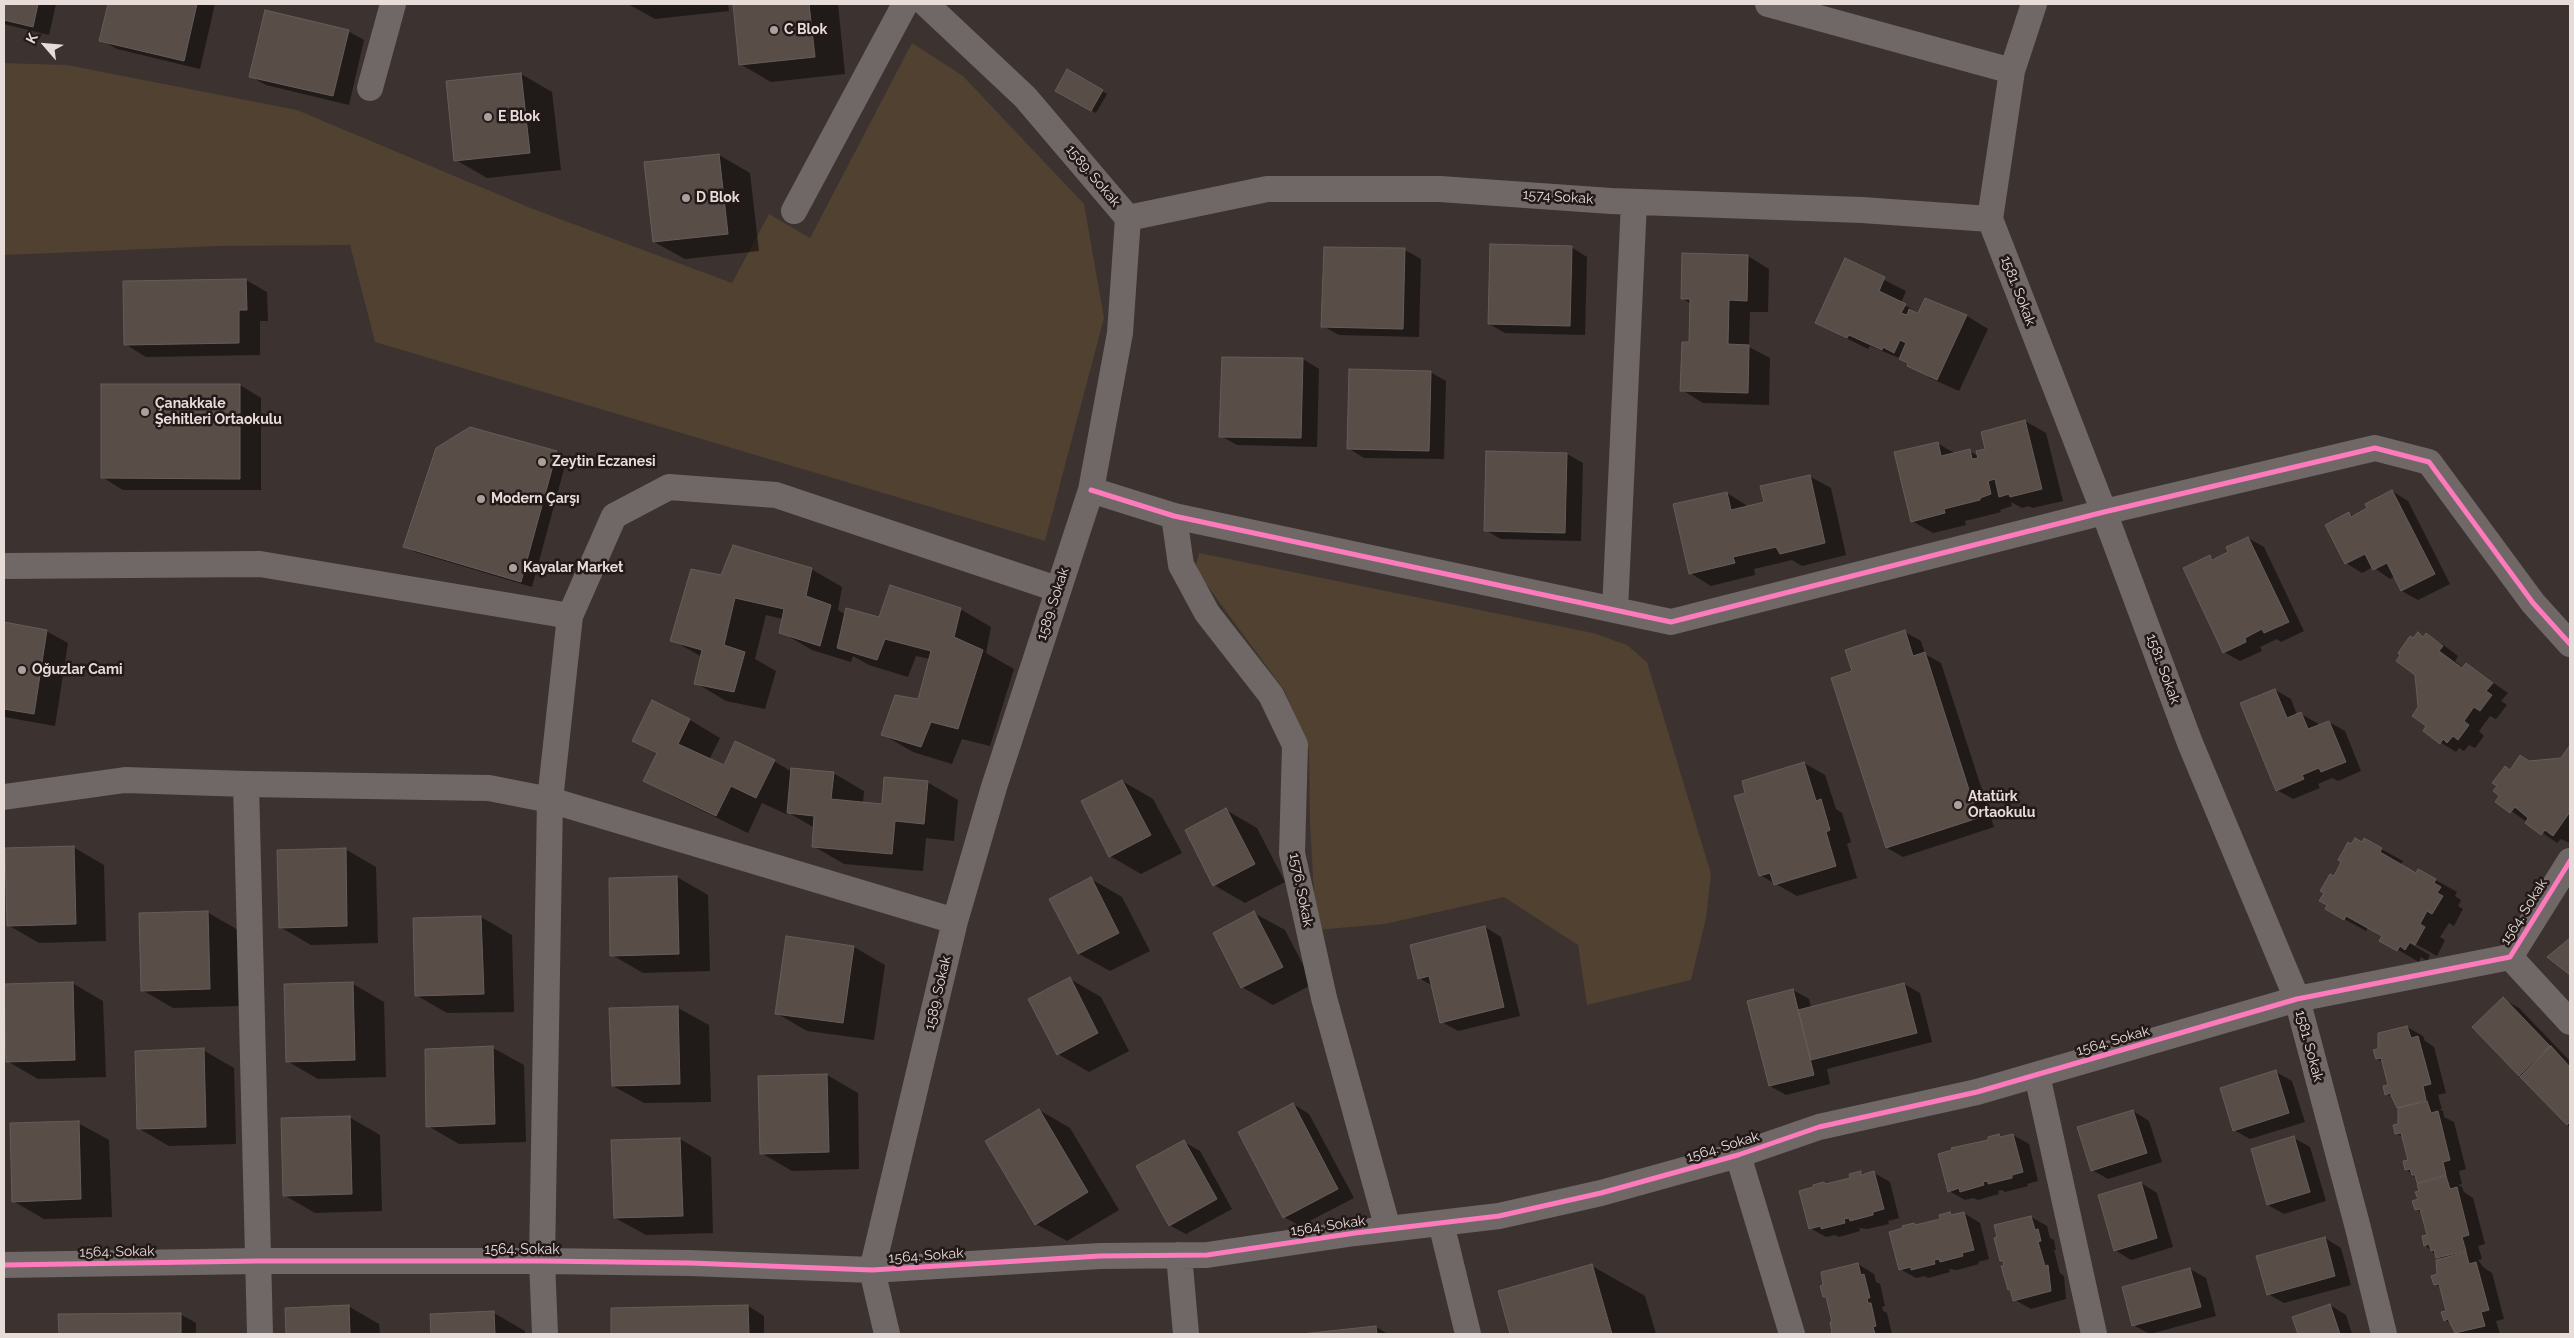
<!DOCTYPE html>
<html>
<head>
<meta charset="utf-8">
<style>
  body { margin:0 }
  #map { position:relative; width:2574px; height:1338px; overflow:hidden; background:#3c3230; font-family:Raleway,sans-serif }
  canvas { display:block }
  .frame { position:absolute; inset:0; border:5px solid #e8dcd9; pointer-events:none }
  .north { position:absolute; left:20px; top:20px; width:50px; height:50px; -webkit-text-stroke:4px #221918; paint-order:stroke; rotate:297deg; font-size:14px; font-weight:700; line-height:20px; text-align:center; color:#e8dcd9 }
  .north::after { content:''; display:block; margin:auto; width:18px; height:22px; background:#e8dcd9; clip-path:polygon(50% 0,100% 100%,50% 72%,0 100%) }
</style>
</head>
<body>
<div id="map">
<canvas width="2574" height="1338"></canvas>
<div class="frame"></div>
<div class="north">K</div>
</div>
<script>
const g = document.querySelector('canvas').getContext('2d');
g.lineJoin = 'round';
function fillPath(path, color) { g.fillStyle = color; g.fill(path, 'evenodd'); }
const poly = rows => new Path2D(rows.map(r => 'M' + r).join(''));
function stroke(path, color, width, dash) { g.strokeStyle = color; g.lineWidth = width; g.lineCap = dash ? 'butt' : 'round'; g.setLineDash(dash || []); g.stroke(path); }
function drawText(font, color, halo, rows, align = 'center') {
  g.font = font + ' Raleway,sans-serif'; g.lineWidth = 5; g.setLineDash([]); g.textBaseline = 'middle'; g.strokeStyle = halo; g.fillStyle = color; for (const [text, x, y, turn = 0] of rows) {
    g.save(); g.translate(x, y); g.rotate((+turn || 0) * Math.PI / 180); g.textAlign = isNaN(turn) ? turn : align; if (halo) g.strokeText(text, 0, 0); g.fillText(text, 0, 0); g.restore();
  }
}
fillPath(poly([
  [912,43,963,76,1084,204,1104,318,1045,541,375,342,350,245,219,246,4,255,4,63,67,65,297,110,533,209,732,283,769,214,810,238],
  [1199,553,1593,633,1627,645,1647,662,1711,874,1706,918,1691,980,1587,1005,1578,945,1504,897,1385,924,1316,930,1310,822,1309,750,1284,690,1195,569]
]), '#504130');
fillPath(poly([
  [4,4,56,4,49,35,4,24],
  [109,4,215,4,200,69,117,49,101,40],
  [628,4,728,4,729,11,655,19],
  [734,4,838,4,845,74,771,82,740,64],
  [348,31,364,40,349,105,266,85,250,76],
  [1068,71,1107,94,1096,113,1057,90],
  [521,74,552,92,561,170,487,178,456,160],
  [719,155,750,173,759,251,685,259,654,242],
  [1571,247,1587,257,1585,335,1505,333,1489,324],
  [1405,250,1421,259,1419,337,1339,335,1323,326],
  [1748,256,1769,269,1768,312,1750,312,1749,347,1770,358,1769,405,1703,403,1682,390,1690,343,1691,304,1682,298],
  [1845,260,1906,291,1901,303,1919,313,1926,299,1967,316,1988,329,1959,391,1930,378,1904,360,1870,346,1868,349,1816,323],
  [246,280,267,292,268,321,260,321,260,355,146,357,125,344],
  [1303,359,1319,369,1317,447,1237,445,1221,436],
  [1430,372,1446,381,1444,459,1364,458,1348,448],
  [240,385,261,398,261,490,123,490,102,477],
  [2025,421,2046,433,2063,501,2032,508,2029,506,2022,508,2011,502,2012,506,2000,510,2001,512,1965,521,1966,525,1933,533,1912,521,1937,443,1956,454,1969,451,1978,456],
  [556,452,567,458,532,587,415,552,404,546],
  [1487,452,1567,454,1583,463,1581,541,1501,539,1485,530],
  [1809,476,1831,488,1846,555,1802,566,1792,560,1754,569,1755,575,1711,586,1690,573,1727,493,1749,507,1765,503],
  [2392,491,2408,501,2450,584,2418,600,2402,591,2395,576,2390,579,2373,567,2362,573,2346,563,2349,514,2354,516,2369,509],
  [2248,538,2264,547,2304,631,2281,642,2277,639,2260,647,2262,651,2240,661,2224,652,2210,557,2214,559,2230,552],
  [811,569,842,587,838,610,846,615,880,618,960,609,991,627,986,653,1014,669,990,746,962,739,952,764,913,752,882,734,919,701,930,659,916,656,908,677,869,665,853,656,851,662,812,650,781,632,783,619,766,615,755,659,776,671,765,709,726,701,696,683,702,657,672,640,722,576],
  [4,624,46,631,68,643,55,726,4,717],
  [1905,632,1921,641,1925,654,1941,663,1994,827,1903,857,1887,848,1853,672],
  [2418,634,2424,638,2426,635,2442,644,2458,656,2455,661,2464,668,2466,664,2508,693,2501,701,2507,705,2496,719,2490,716,2479,731,2484,736,2475,748,2469,745,2464,751,2459,748,2456,752,2440,742,2428,726,2419,708,2414,640],
  [2275,690,2291,699,2297,715,2301,714,2317,723,2319,726,2329,722,2345,731,2361,771,2338,781,2332,778,2318,784,2320,788,2293,799,2277,790],
  [690,720,720,738,709,760,724,767,774,761,792,772,833,773,864,791,863,803,883,805,927,782,958,800,954,841,926,838,923,871,844,864,813,846,815,828,789,813,788,815,762,803,748,833,676,798,645,781,657,754,634,741],
  [2570,747,2570,843,2561,839,2557,843,2497,801,2510,771,2531,762,2561,759],
  [1804,763,1825,775,1836,809,1842,813,1851,842,1847,844,1857,878,1797,896,1760,875,1747,793],
  [1122,781,1153,799,1182,853,1141,874,1110,856],
  [1226,810,1257,828,1285,882,1245,903,1214,885],
  [73,847,104,865,106,941,39,943,8,925],
  [345,849,376,867,378,943,311,945,280,927],
  [2381,849,2403,861,2400,865,2416,874,2418,870,2457,892,2455,896,2461,900,2458,906,2463,909,2454,926,2449,923,2440,937,2445,940,2437,956,2410,941,2409,943,2430,955,2427,961,2421,957,2419,962,2381,940,2384,936,2368,927,2366,931,2326,909,2334,877],
  [677,877,708,895,710,971,643,973,612,955,610,879],
  [1091,879,1122,897,1150,951,1110,971,1079,954],
  [207,912,238,930,240,1006,173,1008,142,990],
  [1254,913,1285,930,1313,984,1273,1005,1242,987],
  [481,917,512,935,514,1012,447,1013,416,995],
  [1485,927,1501,937,1520,1016,1458,1031,1442,1022,1433,986,1419,978],
  [854,947,885,965,874,1040,807,1031,776,1013],
  [1070,979,1101,997,1129,1051,1089,1072,1058,1054],
  [72,983,103,1001,106,1077,38,1079,7,1061],
  [353,984,384,1002,386,1077,318,1079,287,1061],
  [1904,984,1920,993,1932,1042,1827,1069,1830,1084,1786,1095,1770,1086,1793,990,1809,999,1811,1008],
  [2503,999,2519,1008,2570,1061,2570,1128,2520,1075],
  [678,1008,709,1025,711,1102,644,1103,613,1086],
  [2407,1027,2423,1036,2425,1041,2434,1047,2446,1093,2438,1095,2442,1109,2439,1109,2443,1111,2444,1117,2454,1122,2466,1169,2459,1171,2462,1184,2458,1185,2462,1187,2464,1192,2473,1198,2485,1244,2478,1246,2482,1259,2478,1260,2483,1267,2492,1273,2504,1319,2496,1321,2500,1334,2459,1334,2452,1324,2445,1320,2448,1312,2441,1288,2435,1284,2441,1260,2425,1245,2428,1236,2422,1213,2416,1209,2422,1184,2406,1169,2409,1161,2403,1137,2397,1134,2402,1109,2394,1098,2387,1094,2390,1085,2384,1063,2377,1059,2380,1050],
  [493,1048,524,1065,526,1142,459,1144,428,1126],
  [203,1050,234,1068,236,1144,169,1146,138,1128],
  [2276,1072,2292,1081,2305,1122,2250,1139,2234,1130],
  [827,1075,858,1093,859,1169,792,1171,761,1153],
  [1293,1104,1309,1114,1354,1198,1300,1226,1284,1217],
  [1039,1110,1070,1128,1119,1210,1067,1241,1036,1224],
  [2133,1111,2149,1121,2162,1162,2108,1179,2092,1170],
  [349,1117,380,1135,382,1211,315,1213,284,1195],
  [78,1123,109,1140,112,1217,44,1219,13,1201],
  [1999,1135,2003,1138,2013,1135,2029,1144,2038,1181,2027,1184,2028,1186,2005,1192,2002,1190,1998,1191,1999,1194,1978,1200,1973,1198,1965,1200,1949,1191,1990,1141],
  [2294,1138,2310,1147,2326,1201,2284,1214,2268,1205],
  [680,1139,711,1157,713,1233,646,1235,615,1218],
  [1184,1142,1200,1151,1232,1209,1186,1234,1169,1225],
  [1860,1172,1865,1175,1874,1173,1890,1182,1899,1218,1888,1221,1889,1224,1867,1229,1859,1228,1860,1231,1839,1237,1835,1235,1826,1237,1810,1228,1824,1183,1827,1185,1851,1178],
  [2141,1183,2157,1193,2173,1247,2131,1260,2115,1250],
  [1950,1213,1954,1216,1964,1213,1980,1223,1989,1259,1978,1262,1979,1264,1957,1270,1949,1269,1950,1272,1928,1278,1925,1276,1916,1278,1900,1269,1914,1224,1917,1226,1941,1219],
  [2031,1217,2047,1226,2050,1238,2054,1240,2056,1250,2054,1250,2060,1273,2064,1276,2066,1299,2031,1309,2015,1300,2012,1291,2009,1289,2006,1266,2001,1261,1995,1226],
  [2325,1238,2341,1248,2351,1285,2284,1303,2268,1294],
  [1858,1264,1874,1274,1876,1282,1880,1284,1885,1306,1882,1307,1883,1311,1887,1313,1892,1334,1833,1333,1834,1323,1828,1299,1824,1297,1822,1273],
  [1592,1266,1645,1296,1656,1334,1511,1334,1499,1292],
  [2190,1269,2206,1278,2216,1316,2150,1334,2133,1325],
  [2330,1305,2346,1315,2352,1334,2299,1334,2294,1317],
  [348,1306,379,1324,380,1334,287,1334,286,1309],
  [748,1306,764,1316,764,1334,612,1334,612,1309],
  [494,1313,525,1331,525,1334,432,1334,431,1315],
  [180,1314,196,1323,196,1334,60,1334,60,1315],
  [1376,1327,1388,1334,1313,1334]
]), '#0007');
const building = poly([
  [4,4,38,4,33,27,4,20,4,4],
  [108,4,197,4,184,61,99,41,108,4],
  [733,4,809,4,815,57,739,65,733,4],
  [265,10,349,30,333,96,249,77,265,10],
  [1067,69,1103,90,1091,111,1055,91,1067,69],
  [521,73,530,153,454,161,446,81,521,73],
  [719,154,728,234,653,242,644,162,719,154],
  [1490,244,1572,246,1570,326,1488,324,1490,244],
  [1324,247,1405,248,1403,329,1321,327,1324,247],
  [1682,253,1748,255,1747,301,1729,300,1728,344,1749,345,1748,393,1680,391,1682,342,1689,342,1690,299,1681,299,1682,253],
  [1845,258,1885,277,1879,291,1906,304,1901,313,1907,315,1909,309,1918,313,1925,298,1967,315,1937,380,1907,366,1908,363,1899,359,1906,343,1900,340,1894,353,1883,347,1882,350,1849,335,1847,338,1815,323,1845,258],
  [246,279,247,310,239,310,239,343,124,345,123,281,246,279],
  [1222,357,1303,358,1301,438,1219,437,1222,357],
  [1349,369,1431,371,1429,451,1347,449,1349,369],
  [101,384,240,384,240,479,101,478,101,384],
  [2025,420,2042,489,2010,497,2009,494,1999,497,1995,479,1988,481,1991,494,1980,498,1980,500,1944,509,1945,513,1911,522,1894,452,1938,442,1941,456,1970,449,1972,459,1978,458,1976,451,1985,449,1981,432,2025,420],
  [470,427,557,451,521,582,403,547,436,448,470,427],
  [1486,451,1567,453,1565,533,1484,531,1486,451],
  [1810,475,1825,543,1780,554,1776,547,1733,557,1735,563,1689,574,1673,504,1727,492,1731,510,1764,502,1760,486,1810,475],
  [2392,490,2435,574,2401,591,2387,563,2373,570,2365,554,2345,564,2325,525,2349,512,2351,517,2367,508,2365,504,2392,490],
  [2248,537,2289,622,2264,633,2262,629,2245,638,2246,642,2223,653,2183,568,2210,555,2212,560,2228,552,2226,547,2248,537],
  [733,545,812,568,806,596,831,605,820,646,779,633,784,609,735,598,724,645,745,652,734,692,694,684,702,650,670,641,691,569,721,575,733,545],
  [890,585,961,608,954,637,983,650,958,729,931,722,921,747,881,735,895,695,918,699,931,651,885,639,877,660,837,648,846,608,879,617,890,585],
  [4,622,47,630,34,714,4,709,4,622],
  [1905,630,1913,656,1925,652,1978,818,1886,848,1831,678,1852,671,1845,650,1905,630],
  [2418,632,2423,637,2426,633,2443,646,2439,651,2462,668,2466,663,2493,683,2486,691,2492,695,2480,711,2474,707,2464,721,2469,725,2458,740,2453,736,2447,743,2443,739,2440,744,2423,731,2426,726,2412,716,2418,707,2415,675,2396,661,2400,655,2398,653,2410,636,2413,638,2418,632],
  [2275,689,2287,718,2301,712,2308,729,2329,721,2346,762,2321,772,2319,768,2302,775,2304,779,2276,791,2240,703,2275,689],
  [652,700,690,719,678,744,724,765,735,741,775,760,756,798,731,786,716,816,643,781,657,753,632,741,652,700],
  [2570,745,2570,802,2568,806,2570,812,2553,836,2545,830,2541,835,2525,823,2528,818,2515,807,2510,813,2495,802,2499,796,2493,791,2497,786,2492,783,2505,766,2510,770,2520,755,2529,761,2561,758,2570,745],
  [1804,762,1816,801,1821,799,1830,830,1826,832,1836,866,1774,885,1770,873,1759,876,1734,796,1745,793,1742,781,1804,762],
  [791,768,834,772,831,799,882,804,884,777,928,781,924,824,895,821,892,854,812,847,814,816,787,813,791,768],
  [1122,780,1151,835,1109,857,1081,801,1122,780],
  [1226,808,1255,864,1213,886,1185,830,1226,808],
  [2355,838,2362,842,2364,838,2382,848,2380,852,2416,873,2418,869,2436,879,2434,883,2441,887,2437,893,2443,896,2432,914,2427,911,2420,924,2425,927,2415,945,2410,942,2405,950,2400,946,2397,951,2379,941,2382,936,2346,916,2344,920,2325,909,2327,905,2319,901,2324,893,2320,891,2330,874,2334,876,2341,862,2338,860,2348,842,2351,844,2355,838],
  [74,846,76,924,7,926,5,848,74,846],
  [346,848,347,926,279,928,277,850,346,848],
  [677,876,679,954,610,956,609,878,677,876],
  [1091,877,1119,933,1078,954,1049,899,1091,877],
  [208,911,210,989,141,991,139,913,208,911],
  [1254,911,1283,967,1241,988,1213,933,1254,911],
  [481,916,484,994,415,996,413,918,481,916],
  [1485,926,1504,1007,1440,1023,1429,976,1418,979,1410,945,1485,926],
  [786,936,854,946,843,1023,775,1014,786,936],
  [2570,938,2570,975,2547,957,2570,938],
  [1070,977,1098,1033,1057,1055,1028,999,1070,977],
  [73,982,75,1060,6,1062,4,984,73,982],
  [353,982,355,1060,286,1062,284,984,353,982],
  [1904,983,1917,1033,1811,1060,1798,1010,1904,983],
  [1793,989,1814,1075,1769,1086,1747,1001,1793,989],
  [2503,997,2550,1046,2519,1076,2472,1027,2503,997],
  [678,1006,680,1084,612,1086,609,1008,678,1006],
  [2407,1026,2411,1038,2418,1036,2431,1084,2423,1086,2426,1100,2397,1108,2390,1093,2385,1095,2383,1086,2388,1085,2381,1058,2376,1059,2373,1050,2378,1049,2378,1033,2407,1026],
  [493,1046,495,1124,426,1127,425,1049,493,1046],
  [2551,1046,2570,1067,2570,1122,2567,1125,2520,1077,2551,1046],
  [204,1048,206,1127,137,1129,135,1051,204,1048],
  [2276,1070,2289,1113,2233,1131,2220,1088,2276,1070],
  [827,1074,829,1152,760,1154,758,1076,827,1074],
  [2427,1101,2431,1113,2438,1111,2450,1160,2443,1162,2446,1175,2417,1183,2415,1175,2412,1175,2410,1169,2405,1170,2403,1161,2408,1160,2401,1133,2395,1134,2393,1125,2398,1124,2398,1108,2427,1101],
  [1293,1103,1338,1189,1283,1218,1238,1132,1293,1103],
  [1039,1109,1088,1192,1035,1225,985,1141,1039,1109],
  [2133,1110,2147,1153,2091,1171,2077,1127,2133,1110],
  [350,1116,352,1194,283,1196,281,1118,350,1116],
  [79,1121,81,1199,12,1202,10,1123,79,1121],
  [1999,1134,2000,1137,2013,1134,2023,1172,2012,1175,2012,1178,1988,1184,1988,1181,1983,1182,1984,1185,1960,1192,1959,1188,1948,1192,1938,1154,1952,1150,1951,1148,1988,1140,1988,1137,1999,1134],
  [2294,1136,2310,1192,2267,1205,2251,1149,2294,1136],
  [680,1138,683,1216,614,1218,611,1140,680,1138],
  [1184,1140,1217,1199,1169,1226,1136,1166,1184,1140],
  [1861,1171,1861,1175,1874,1171,1884,1209,1873,1212,1873,1215,1850,1221,1849,1218,1844,1219,1845,1223,1821,1229,1821,1226,1809,1229,1799,1191,1813,1187,1813,1185,1824,1182,1825,1184,1850,1178,1849,1174,1861,1171],
  [2446,1176,2450,1189,2457,1187,2469,1235,2462,1237,2466,1251,2436,1258,2434,1250,2431,1251,2429,1244,2424,1246,2422,1236,2427,1235,2420,1209,2415,1210,2412,1201,2418,1199,2415,1192,2419,1191,2417,1184,2446,1176],
  [2141,1182,2157,1238,2114,1251,2098,1195,2141,1182],
  [1950,1212,1951,1215,1964,1212,1974,1250,1962,1253,1963,1256,1940,1262,1939,1259,1934,1260,1935,1264,1911,1270,1911,1267,1899,1270,1889,1232,1903,1228,1902,1226,1914,1223,1915,1225,1940,1219,1939,1215,1950,1212],
  [2031,1216,2035,1230,2038,1229,2041,1241,2038,1242,2045,1266,2048,1265,2051,1291,2013,1301,2010,1289,2008,1290,2001,1266,2004,1266,2003,1261,2000,1261,1994,1238,1997,1237,1994,1225,2031,1216],
  [2325,1237,2335,1276,2267,1295,2256,1256,2325,1237],
  [2466,1252,2469,1264,2476,1262,2489,1310,2481,1312,2485,1326,2455,1333,2448,1319,2444,1321,2441,1312,2446,1311,2439,1284,2434,1285,2431,1276,2437,1274,2436,1260,2466,1252],
  [1858,1263,1861,1275,1864,1274,1870,1298,1867,1298,1868,1303,1871,1303,1876,1326,1873,1327,1875,1334,1832,1334,1830,1322,1832,1322,1826,1297,1823,1297,1820,1286,1823,1285,1821,1272,1858,1263],
  [1592,1264,1612,1334,1510,1334,1498,1291,1592,1264],
  [2190,1268,2201,1307,2132,1326,2122,1287,2190,1268],
  [2330,1304,2340,1334,2298,1334,2292,1317,2330,1304],
  [349,1305,350,1334,286,1334,285,1308,349,1305],
  [748,1305,749,1334,611,1334,611,1308,748,1305],
  [494,1311,495,1334,431,1334,430,1314,494,1311],
  [181,1313,181,1334,59,1334,58,1314,181,1313],
  [1376,1326,1377,1334,1302,1334,1376,1326]
]);
fillPath(building, '#594d48');
stroke(building, '#655d5a', 1);
stroke(poly([
  [1768,4,2012,71],
  [2034,4,2012,71,1990,219,2104,512,2190,743,2297,999,2358,1228,2384,1334],
  [370,88,393,4],
  [794,211,905,4],
  [1128,218,1267,189,1440,189,1611,201,1862,210,1990,219],
  [1091,490,1174,516,1671,622,2104,512,2375,448,2429,462,2533,603,2570,644],
  [1174,516,1181,565,1207,613,1271,695,1295,745,1292,853,1324,998,1388,1229],
  [4,566,260,564,570,616],
  [1615,610,1634,202],
  [246,784,260,1334],
  [4,797,125,780,246,784,489,788,550,800,955,921],
  [2510,957,2570,1022],
  [2037,1075,2094,1334],
  [1738,1155,1792,1334],
  [1441,1223,1468,1334],
  [1179,1255,1186,1334],
  [4,1265,258,1261,542,1261,690,1263,872,1270,1100,1256,1207,1255,1355,1233,1499,1216,1601,1193,1738,1155,1819,1127,1977,1092,2297,999,2510,957,2570,861],
  [545,1334,542,1261,550,800,570,616,614,516,669,487,776,495,1057,589],
  [887,1334,872,1270,955,921,994,787,1091,490,1120,333,1128,218,1025,97,926,4]
]), '#6f6867', 26);
stroke(poly([
  [1091,490,1174,516,1671,622,2104,512,2375,448,2429,462,2533,603,2570,644],
  [4,1265,258,1261,542,1261,690,1263,872,1270,1100,1256,1207,1255,1355,1233,1499,1216,1601,1193,1738,1155,1819,1127,1977,1092,2297,999,2510,957,2570,861]
]), '#fd7abc', 5);
for (const [x, y, r, color] of [
  [774,30,5,"#aca09e"],
  [488,117,5,"#aca09e"],
  [686,198,5,"#aca09e"],
  [145,412,5,"#aca09e"],
  [542,462,5,"#aca09e"],
  [481,499,5,"#aca09e"],
  [513,568,5,"#aca09e"],
  [22,670,5,"#aca09e"],
  [1958,805,5,"#aca09e"]
]) { const dot = new Path2D(); dot.arc(x, y, r, 0, 2 * Math.PI); g.fillStyle = color; g.fill(dot); stroke(dot, '#221918', 2); }
drawText('bold 14px', '#e8dcd9', '#221918', [
  ["C Blok",784,30],
  ["E Blok",498,117],
  ["D Blok",696,198],
  ["Çanakkale",155,404],
  ["Şehitleri Ortaokulu",155,420],
  ["Zeytin Eczanesi",552,462],
  ["Modern Çarşı",491,499],
  ["Kayalar Market",523,568],
  ["Oğuzlar Cami",32,670],
  ["Atatürk",1968,797],
  ["Ortaokulu",1968,813]
], 'left');
drawText('14px', '#e8dcd9', '#221918', [
  ["1589. Sokak",1093,176,50],
  ["1574 Sokak",1558,197,4],
  ["1581. Sokak",2018,291,69],
  ["1589. Sokak",1053,604,-72],
  ["1581. Sokak",2163,669,70],
  ["1576. Sokak",1301,890,79],
  ["1564. Sokak",2524,912,-58],
  ["1589. Sokak",938,993,-77],
  ["1564. Sokak",2113,1041,-16],
  ["1581. Sokak",2309,1046,75],
  ["1564. Sokak",1723,1147,-17],
  ["1564. Sokak",1328,1226,-8],
  ["1564. Sokak",522,1250],
  ["1564. Sokak",117,1252,-1],
  ["1564. Sokak",926,1256,-4]
]);
</script>
</body>
</html>
